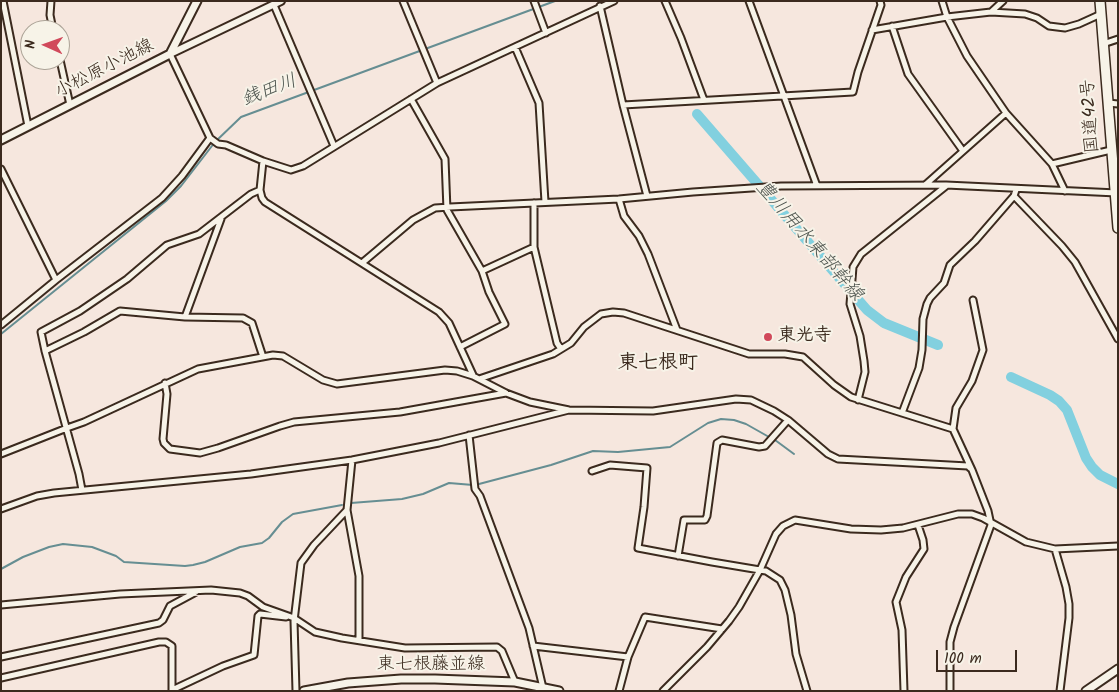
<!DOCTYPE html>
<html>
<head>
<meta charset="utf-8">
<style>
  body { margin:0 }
  #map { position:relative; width:1119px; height:692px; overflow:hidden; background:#f6e7de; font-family:Kalam,sans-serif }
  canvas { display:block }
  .frame { position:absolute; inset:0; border:2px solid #3b2a1e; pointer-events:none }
  .north { position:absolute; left:20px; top:20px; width:50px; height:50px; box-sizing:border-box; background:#f7f3e8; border:1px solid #aca397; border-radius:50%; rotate:272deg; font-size:14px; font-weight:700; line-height:20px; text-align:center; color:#3b2a1e }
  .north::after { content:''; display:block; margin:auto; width:18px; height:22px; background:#d1495b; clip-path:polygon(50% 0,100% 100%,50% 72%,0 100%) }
  .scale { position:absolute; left:936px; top:650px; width:81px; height:22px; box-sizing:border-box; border:2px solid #3b2a1e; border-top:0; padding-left:6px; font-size:15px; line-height:18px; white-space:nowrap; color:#3b2a1e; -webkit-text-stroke:4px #f7f3e8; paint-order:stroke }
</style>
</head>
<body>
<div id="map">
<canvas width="1119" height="692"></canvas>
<div class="frame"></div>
<div class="north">N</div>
<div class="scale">100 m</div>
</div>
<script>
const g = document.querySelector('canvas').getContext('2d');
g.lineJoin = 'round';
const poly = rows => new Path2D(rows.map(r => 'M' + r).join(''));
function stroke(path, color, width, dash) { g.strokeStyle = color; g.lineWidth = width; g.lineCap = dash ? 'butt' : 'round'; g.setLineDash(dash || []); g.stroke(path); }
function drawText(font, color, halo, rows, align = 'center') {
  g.font = font + ' Kalam,"Klee One",sans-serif'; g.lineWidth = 4; g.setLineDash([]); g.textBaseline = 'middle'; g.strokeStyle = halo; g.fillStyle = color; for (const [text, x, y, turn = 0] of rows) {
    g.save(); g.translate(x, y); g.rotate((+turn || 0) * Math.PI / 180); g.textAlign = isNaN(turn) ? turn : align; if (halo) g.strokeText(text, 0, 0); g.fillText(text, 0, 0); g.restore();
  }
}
stroke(poly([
  [1,334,166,201,181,186,215,142,241,117,555,1],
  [775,440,794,454],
  [479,484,551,465,593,451,618,452,670,447,708,423,721,419,734,420,746,424,769,437],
  [351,503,402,499,423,494,449,483,473,485],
  [1,569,23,557,49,547,63,544,92,547,116,556,124,562,185,566,193,565,205,562,240,547,262,543,269,538,282,522,293,514,342,505]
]), '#668e92', 2);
stroke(poly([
  [697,114,867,310,884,323,938,345],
  [1011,377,1050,395,1059,401,1067,410,1086,458,1092,467,1100,475,1118,484]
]), '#82d0df', 10);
const minor = poly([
  [3,1,28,126],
  [51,1,50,15,53,30],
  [403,1,437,83],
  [534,1,546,33],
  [665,1,681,38,704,100],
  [749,1,817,186],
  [942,1,947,17,967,56,1006,113,1052,164,1065,191],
  [274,5,334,146],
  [600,6,623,105,647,196],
  [991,12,1003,1],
  [892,26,908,74,963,151],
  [872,30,947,17,991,12,1025,14,1037,18,1049,26,1065,28,1079,24,1101,14],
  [1103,44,1118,39],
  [515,47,539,103,545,202],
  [170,54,210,138,218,144,226,145,263,161,291,170,303,166,437,83,614,1],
  [60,60,70,105],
  [411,99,445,159,447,210,482,271,489,292,505,324,460,347],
  [1108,103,1118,104],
  [623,105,853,92,858,72,881,5,880,1],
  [263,161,260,190,262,198,265,202,439,312,449,323,473,375],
  [1052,164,1111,150],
  [1,169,56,280,162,198,182,176,210,138],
  [925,185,1006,113],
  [1014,196,1062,246,1075,262,1118,339],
  [619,199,624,216,639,236,648,254,677,330],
  [534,203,534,247,557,343,561,349],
  [362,263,413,220,435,208,450,207,619,199,693,192,781,186,946,185,1117,193],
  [482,271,534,247],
  [185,317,221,219],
  [1,325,56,280],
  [45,351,84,332,120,311,185,317,243,318,252,323,263,357],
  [479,379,553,354,571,343,584,327,601,314,613,312,624,313,749,354,785,354,803,357,834,385,851,397,953,429],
  [165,383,167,394,163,439,164,443,170,449,200,453,218,448,280,426,294,422,400,412,506,393],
  [858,400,865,372,864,361,860,336,850,304,853,267,861,254,946,186],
  [902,413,919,368,922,350,923,319,927,304,930,298,944,283,950,265,975,241,1014,196,1016,190],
  [469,435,475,489,480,496,529,628,543,688,539,691],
  [1,454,67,428,84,422,198,369,273,355,283,356,323,380,337,384,445,370,457,371,473,376,506,393,530,402,569,410,653,411,736,399,751,400,774,411,788,420,828,454,838,459,968,466,970,468],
  [352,460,347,510,359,576,359,640],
  [592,471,610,465,647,468,644,507,638,548,712,562,766,571,780,580,785,590,791,615,796,654,807,691],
  [82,490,79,474,45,351,41,332,80,311,127,279,167,245,199,234,251,194,260,190],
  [1,509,37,496,54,493,251,474,352,460,439,443,569,410],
  [1055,549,1066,587,1069,604,1069,618,1060,691],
  [678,556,684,520,705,520,707,516,717,443,722,440,759,447,765,446,788,420],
  [1,605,120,594,211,590,240,593,248,596,263,607,294,618,315,632,342,638,405,648,497,647,502,651,515,682],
  [533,646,628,657],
  [1,657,159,623,163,620,170,606,196,592],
  [1,678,159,642,166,642,172,646,172,691],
  [172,690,223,666,254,655,258,616,260,614,286,617],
  [296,691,294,621,301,563,314,545,347,510],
  [619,691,628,657,645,617,722,629],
  [663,691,707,647,729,621,739,607,760,570,776,534,783,526,795,520,851,529,881,530,903,528,958,514,972,514,983,518,1026,542,1055,549,1118,546],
  [904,691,902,630,896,602,906,577,924,549,923,540,918,525],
  [950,691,950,642,954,627,991,525,988,511,972,470,953,429,956,408,972,381,983,350,973,300]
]);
const tertiary = poly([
  [170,54,281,1]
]);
const secondary = poly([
  [1,140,170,54,197,1],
  [304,691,348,683,401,679,435,679,515,682,559,691],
  [1086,691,1118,669]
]);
const trunk = poly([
  [1100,1,1118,228]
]);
stroke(minor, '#3b2a1e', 9);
stroke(tertiary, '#3b2a1e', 10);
stroke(secondary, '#3b2a1e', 11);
stroke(trunk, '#3b2a1e', 12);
stroke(minor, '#f7f3e8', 5);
stroke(tertiary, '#f7f3e8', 6);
stroke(secondary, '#f7f3e8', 7);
stroke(trunk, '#f7f3e8', 9);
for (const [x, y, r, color] of [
  [768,337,5,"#d1495b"]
]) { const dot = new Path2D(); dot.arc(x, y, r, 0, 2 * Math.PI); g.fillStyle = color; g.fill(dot); stroke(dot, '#f7f3e8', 2); }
drawText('18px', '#3b2a1e', '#f7f3e8', [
  ["小松原小池線",105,70,-27],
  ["国道42号",1092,116,-94],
  ["東七根藤並線",431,666]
]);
drawText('bold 18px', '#3b2a1e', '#f7f3e8', [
  ["東光寺",778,337]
], 'left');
drawText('italic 19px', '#4d544e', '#f7f3e8', [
  ["銭田川",270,92,-21],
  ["豊川用水東部幹線",808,242,49]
]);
drawText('bold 20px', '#3b2a1e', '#f7f3e8', [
  ["東七根町",658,365]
]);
</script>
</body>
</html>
